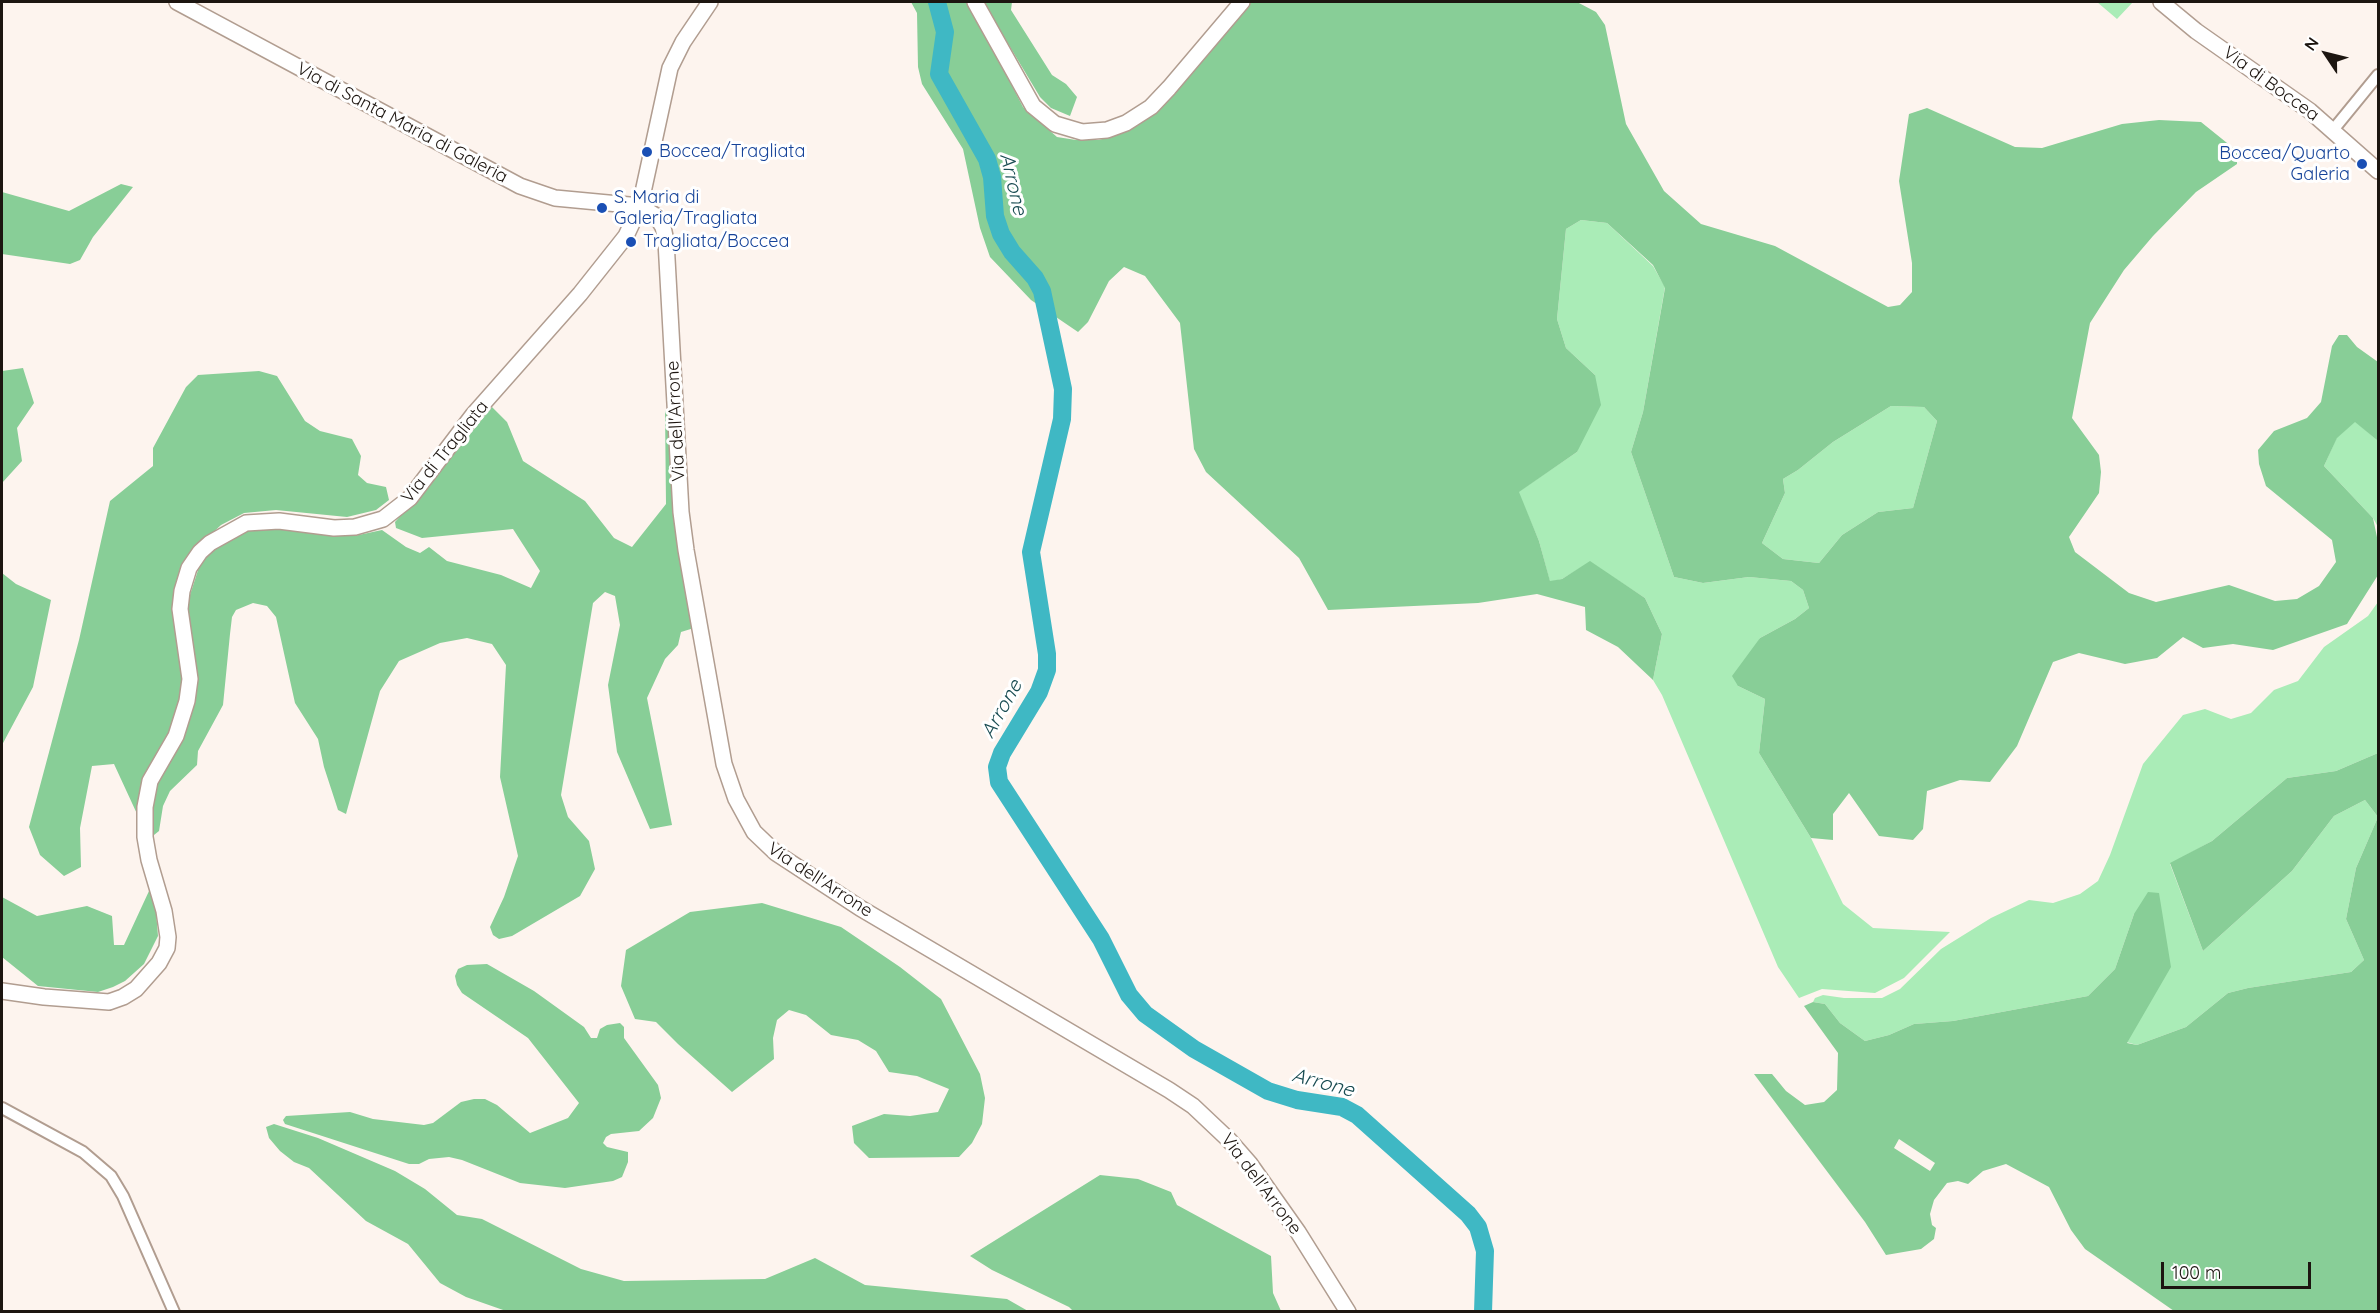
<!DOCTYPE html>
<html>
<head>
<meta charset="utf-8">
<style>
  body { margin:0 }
  #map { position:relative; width:2380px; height:1313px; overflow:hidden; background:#fdf4ee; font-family:Quicksand,sans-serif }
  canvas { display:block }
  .frame { position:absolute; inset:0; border:3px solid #1c1510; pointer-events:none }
  .north { position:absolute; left:2296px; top:24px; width:60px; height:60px; -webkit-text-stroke:4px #fff; paint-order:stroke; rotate:305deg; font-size:16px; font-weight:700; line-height:24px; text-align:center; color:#1c1510 }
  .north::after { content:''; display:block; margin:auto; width:21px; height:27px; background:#1c1510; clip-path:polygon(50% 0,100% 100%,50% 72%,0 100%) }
  .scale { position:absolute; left:2161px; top:1262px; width:150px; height:27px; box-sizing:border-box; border:3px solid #1c1510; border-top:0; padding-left:8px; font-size:18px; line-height:21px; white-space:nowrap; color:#1c1510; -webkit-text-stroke:4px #fff; paint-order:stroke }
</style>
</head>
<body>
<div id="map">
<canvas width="2380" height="1313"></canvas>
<div class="frame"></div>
<div class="north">N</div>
<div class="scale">100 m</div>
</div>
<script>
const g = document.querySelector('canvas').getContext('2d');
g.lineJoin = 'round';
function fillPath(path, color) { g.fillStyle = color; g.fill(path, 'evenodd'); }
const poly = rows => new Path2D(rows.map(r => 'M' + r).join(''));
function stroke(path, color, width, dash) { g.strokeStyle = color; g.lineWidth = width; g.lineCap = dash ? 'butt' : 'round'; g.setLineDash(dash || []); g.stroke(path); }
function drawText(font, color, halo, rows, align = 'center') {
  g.font = font + ' Quicksand,sans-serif'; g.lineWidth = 6; g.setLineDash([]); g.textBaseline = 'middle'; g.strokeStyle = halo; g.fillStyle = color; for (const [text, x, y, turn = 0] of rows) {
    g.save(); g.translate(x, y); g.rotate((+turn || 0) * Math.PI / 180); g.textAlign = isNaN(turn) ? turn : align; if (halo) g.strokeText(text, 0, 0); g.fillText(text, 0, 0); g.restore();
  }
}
fillPath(poly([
  [2097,2,2133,2,2117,19],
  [1581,220,1607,223,1653,266,1665,287,1643,412,1631,452,1674,577,1703,583,1749,577,1791,581,1803,590,1809,608,1795,619,1760,638,1738,686,1765,699,1759,753,1811,838,1843,904,1873,928,1950,932,1904,978,1875,993,1822,989,1799,998,1778,967,1662,695,1653,680,1662,634,1645,598,1590,562,1562,579,1550,582,1539,541,1518,492,1577,452,1595,375,1566,348,1557,319,1566,229],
  [1891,406,1924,407,1937,421,1913,508,1878,512,1842,535,1819,563,1783,559,1762,543,1785,493,1783,479,1798,470,1833,442],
  [2355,421,2378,441,2378,527,2373,518,2324,466,2337,437],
  [2378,602,2378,753,2336,771,2287,778,2212,841,2170,864,2203,951,2292,871,2334,816,2365,800,2378,817,2356,868,2346,919,2364,960,2351,972,2248,988,2228,993,2186,1027,2137,1045,2126,1042,2142,1015,2134,914,2115,969,2088,996,1953,1021,1914,1024,1889,1035,1865,1041,1840,1023,1825,1004,1813,1002,1815,998,1823,995,1844,998,1882,998,1900,989,1941,949,1991,918,2029,900,2053,903,2080,894,2098,881,2110,855,2143,764,2183,715,2205,709,2231,719,2251,713,2274,690,2298,681,2324,647,2368,616]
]), '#aaecb7');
fillPath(poly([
  [911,2,969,2,1023,107,1057,137,1076,140,1098,140,1115,136,1152,112,1189,77,1250,2,1577,2,1596,12,1605,25,1626,124,1664,191,1701,224,1775,246,1888,307,1900,305,1912,292,1912,263,1899,181,1909,114,1927,108,2015,147,2042,148,2122,124,2159,120,2201,122,2237,151,2237,164,2196,192,2153,236,2124,270,2090,323,2072,418,2099,455,2101,472,2099,493,2069,537,2075,552,2129,593,2156,602,2229,585,2275,601,2297,599,2319,586,2336,562,2332,540,2266,486,2259,464,2258,450,2274,431,2307,418,2321,402,2332,346,2339,335,2347,335,2357,347,2378,362,2378,441,2355,422,2337,438,2324,466,2373,518,2378,542,2378,575,2347,624,2273,650,2233,644,2203,648,2183,637,2157,658,2125,664,2079,653,2053,662,2017,746,1990,782,1960,780,1927,791,1923,829,1913,840,1879,836,1849,793,1833,814,1833,840,1811,838,1759,753,1765,699,1738,686,1732,676,1760,638,1795,619,1809,608,1803,590,1791,581,1749,577,1703,583,1674,577,1631,452,1643,412,1665,288,1653,265,1607,223,1581,220,1566,229,1557,319,1566,348,1595,375,1601,405,1577,452,1519,492,1539,541,1550,581,1562,579,1590,561,1645,598,1662,634,1653,680,1618,647,1586,630,1585,607,1537,594,1478,603,1328,610,1299,558,1206,472,1194,449,1180,323,1145,276,1124,267,1109,281,1088,322,1078,332,1031,300,990,257,980,228,963,149,922,84,918,67,917,13],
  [1891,406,1924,407,1937,421,1913,508,1878,512,1842,535,1819,563,1783,559,1762,543,1785,493,1783,479,1798,470,1833,442],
  [983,2,1012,2,1011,10,1052,75,1066,84,1077,97,1070,116,1051,108,1040,97],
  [121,184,133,187,93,237,80,260,70,264,2,254,2,192,69,211],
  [23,368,34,403,17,428,22,461,2,483,2,371],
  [259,371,277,376,305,421,320,431,352,439,361,456,358,475,367,483,386,487,389,500,376,510,347,517,276,510,244,513,221,525,188,556,177,582,175,607,182,681,177,716,138,816,114,764,92,766,80,828,81,867,64,876,40,855,29,827,79,640,110,501,153,466,153,448,186,387,198,375],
  [492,407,507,422,523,461,585,501,614,538,632,547,666,504,665,410,673,427,694,628,681,632,678,645,665,659,647,698,672,825,650,829,617,752,608,685,620,625,615,596,605,592,593,603,561,795,568,817,589,841,595,869,580,896,512,936,499,939,493,935,490,927,504,897,518,856,500,777,506,665,492,644,467,638,440,643,399,661,380,691,346,814,338,810,324,767,318,739,295,703,276,617,267,606,253,603,236,610,232,617,230,634,223,705,198,751,197,765,170,791,163,806,159,831,154,835,152,792,160,772,185,735,194,695,189,636,189,598,199,567,213,548,244,528,297,527,354,536,382,530,406,547,420,553,429,547,447,561,501,575,531,588,540,571,513,529,422,538,396,528,395,522,437,475],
  [2,573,16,584,51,600,33,687,2,745],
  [2378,753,2378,1311,2174,1311,2085,1249,2071,1230,2049,1187,2006,1164,1983,1171,1968,1184,1958,1181,1947,1183,1934,1200,1930,1214,1932,1225,1936,1228,1934,1239,1921,1249,1886,1255,1865,1222,1754,1074,1772,1074,1786,1091,1805,1105,1824,1102,1837,1090,1838,1053,1804,1006,1813,1002,1825,1004,1840,1023,1865,1041,1889,1035,1914,1024,1953,1021,2088,996,2115,969,2134,914,2148,892,2159,893,2171,967,2127,1043,2137,1045,2186,1027,2228,993,2248,988,2351,972,2364,960,2346,919,2356,868,2378,817,2365,800,2334,816,2292,871,2203,951,2170,863,2212,841,2287,778,2336,771],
  [1899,1139,1935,1163,1930,1171,1894,1148],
  [149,891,155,898,158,936,144,964,125,981,113,987,98,992,38,986,2,957,2,897,37,916,87,906,112,916,114,945,124,945],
  [762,903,841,927,900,967,941,999,980,1074,985,1098,982,1124,972,1143,959,1157,869,1158,854,1143,852,1126,884,1114,910,1116,938,1112,949,1089,917,1076,889,1072,876,1051,858,1040,831,1035,806,1015,789,1010,777,1020,773,1038,774,1059,732,1092,678,1044,656,1022,635,1019,621,986,626,950,690,912],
  [487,964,534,991,584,1027,591,1038,597,1038,600,1029,607,1025,620,1023,624,1027,624,1038,658,1085,661,1098,653,1118,639,1131,611,1134,606,1137,603,1143,607,1147,628,1152,628,1162,622,1177,613,1181,565,1188,520,1183,462,1160,449,1157,429,1159,419,1164,409,1164,285,1124,283,1120,286,1116,350,1112,373,1119,424,1125,433,1123,461,1102,474,1099,485,1099,497,1105,530,1133,568,1118,579,1103,528,1038,462,993,457,985,455,976,458,969,467,965],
  [274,1124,318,1138,395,1171,425,1189,457,1215,482,1219,581,1269,624,1281,765,1279,815,1258,865,1285,1007,1299,1028,1311,506,1311,466,1297,440,1283,408,1244,366,1221,309,1168,294,1162,280,1151,269,1138,266,1127],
  [1100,1175,1138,1179,1171,1192,1177,1205,1271,1256,1273,1293,1281,1311,1073,1311,1069,1307,992,1270,970,1256]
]), '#88ce97');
stroke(poly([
  [937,2,945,32,939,74,987,159,992,177,995,216,1001,234,1012,252,1035,278,1042,291,1063,389,1062,419,1031,552,1047,654,1047,670,1039,692,1002,753,997,767,999,782,1101,939,1129,995,1145,1014,1194,1049,1268,1091,1297,1100,1342,1107,1357,1115,1468,1214,1478,1227,1485,1251,1483,1312]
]), '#3fb8c4', 18);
const street = poly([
  [2333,130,2378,75],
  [2,1108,83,1152,111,1176,123,1196,174,1312]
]);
const secondary = poly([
  [177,2,520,186,555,198,640,206,656,216,663,227,666,241,681,512,686,550,724,764,736,799,754,832,776,853,860,908,1169,1090,1193,1106,1229,1140,1250,1164,1298,1232,1348,1312],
  [975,2,1033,106,1055,124,1082,132,1107,130,1126,123,1151,107,1169,88,1242,2],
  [2161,2,2196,31,2310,111,2378,171],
  [2,991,44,997,109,1002,123,997,136,989,159,963,167,948,168,937,164,911,149,860,145,837,145,807,150,781,176,736,187,701,190,679,180,609,182,591,189,568,200,552,210,543,246,523,279,521,334,528,355,527,383,519,410,498,473,415,580,294,626,236,640,206,670,68,683,42,710,2]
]);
stroke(street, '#b19d90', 14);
stroke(secondary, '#b19d90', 18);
stroke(street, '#fff', 10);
stroke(secondary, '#fff', 15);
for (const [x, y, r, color] of [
  [647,152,6,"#1a4fb4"],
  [2362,164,6,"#1a4fb4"],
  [602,208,6,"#1a4fb4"],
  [631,242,6,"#1a4fb4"]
]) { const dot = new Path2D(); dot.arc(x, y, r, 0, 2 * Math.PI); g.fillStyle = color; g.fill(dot); stroke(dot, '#fff', 2); }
drawText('18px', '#1c1510', '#fff', [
  ["Via di Boccea",2271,84,36],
  ["Via di Santa Maria di Galeria",402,123,28],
  ["Via dell'Arrone",676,421,-93],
  ["Via di Tragliata",445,452,-51],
  ["Via dell'Arrone",820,880,33],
  ["Via dell'Arrone",1261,1184,53]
]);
drawText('18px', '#164399', '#fff', [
  ["Boccea/Tragliata",659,152],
  ["Boccea/Quarto",2350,154,"right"],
  ["Galeria",2350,175,"right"],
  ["S. Maria di",614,198],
  ["Galeria/Tragliata",614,219],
  ["Tragliata/Boccea",643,242]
], 'left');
drawText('italic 20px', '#194c52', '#fff', [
  ["Arrone",1013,184,77],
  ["Arrone",1002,709,-61],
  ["Arrone",1323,1083,15]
]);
</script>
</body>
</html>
